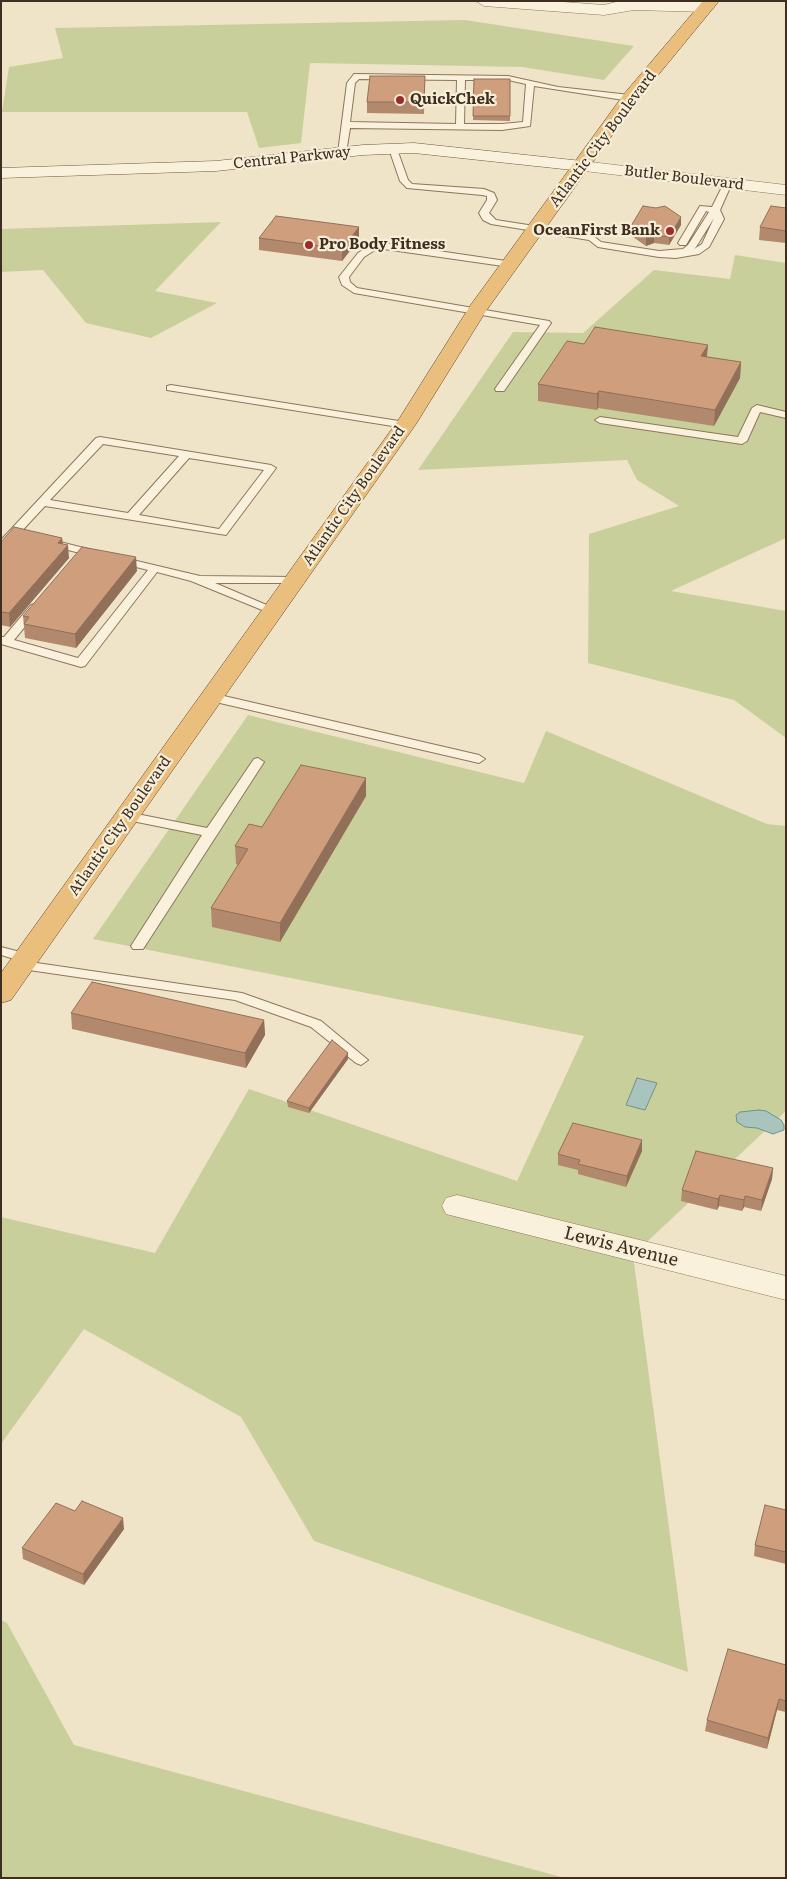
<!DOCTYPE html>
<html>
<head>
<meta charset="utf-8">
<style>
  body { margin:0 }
  #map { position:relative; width:787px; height:1879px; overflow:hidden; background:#f0e4c8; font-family:Literata,serif }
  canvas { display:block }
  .frame { position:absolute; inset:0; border:2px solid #3d2e20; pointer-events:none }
</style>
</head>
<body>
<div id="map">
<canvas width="787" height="1879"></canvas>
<div class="frame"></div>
</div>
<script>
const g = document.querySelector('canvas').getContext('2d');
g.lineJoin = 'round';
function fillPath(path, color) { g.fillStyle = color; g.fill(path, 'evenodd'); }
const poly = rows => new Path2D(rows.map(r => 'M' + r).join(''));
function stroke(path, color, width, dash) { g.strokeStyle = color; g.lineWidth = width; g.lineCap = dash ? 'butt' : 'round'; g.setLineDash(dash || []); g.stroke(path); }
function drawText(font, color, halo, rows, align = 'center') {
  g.font = font + ' Literata,serif'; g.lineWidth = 4.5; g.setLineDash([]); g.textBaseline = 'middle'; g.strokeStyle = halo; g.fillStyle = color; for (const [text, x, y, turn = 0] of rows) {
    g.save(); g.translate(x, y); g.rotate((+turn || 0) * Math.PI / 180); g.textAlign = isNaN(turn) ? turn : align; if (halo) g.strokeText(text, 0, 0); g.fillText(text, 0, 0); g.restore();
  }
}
fillPath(poly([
  [465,20,634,46,604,80,522,67,310,63,301,143,259,148,247,112,2,112,9,67,63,58,55,28],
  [221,222,155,291,217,303,151,338,86,323,43,270,1,272,1,229],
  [735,255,786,263,786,538,671,591,786,611,786,738,734,700,588,663,589,534,679,506,637,480,627,460,418,470,513,332,583,333,654,270,730,279],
  [248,715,524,783,546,731,767,824,786,826,786,1111,633,1255,688,1672,314,1541,241,1417,84,1329,1,1444,1,1217,155,1253,249,1089,517,1181,584,1036,93,939],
  [1,1620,7,1623,74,1745,565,1878,1,1878]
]), '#c9cf9b');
const water = poly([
  [637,1078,657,1083,645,1110,626,1105,637,1078],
  [759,1110,766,1111,781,1120,784,1125,784,1130,773,1134,757,1128,745,1127,737,1122,736,1115,740,1112,759,1110]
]);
fillPath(water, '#a9c4bc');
stroke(water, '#6f938a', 1);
const service = poly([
  [354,74,508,76,558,87,630,95,634,98,630,101,534,86,530,126,502,130,350,128,346,153,342,156,338,153,347,83,354,74],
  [359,79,457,80,456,124,350,122,355,83,359,79],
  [465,80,508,80,526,84,523,122,502,124,464,124,465,80],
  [390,147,397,149,408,180,412,184,484,189,494,193,497,200,489,213,496,220,592,235,601,242,659,251,683,249,688,245,709,212,706,211,686,245,680,245,678,243,700,206,712,207,725,181,732,183,720,210,724,219,709,247,699,254,676,258,659,257,598,247,589,240,491,224,483,220,479,213,487,200,487,196,482,195,407,188,400,181,389,149,390,147],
  [714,218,702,244,694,249,696,247,714,218],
  [384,243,513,262,515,264,510,267,384,249,375,250,364,257,349,277,350,282,357,288,549,321,551,323,504,391,496,391,495,389,540,325,354,293,342,285,339,277,358,253,369,246,384,243],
  [171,385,405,422,410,425,405,428,167,390,167,386,171,385],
  [757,405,786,412,786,418,760,412,747,441,742,444,600,423,595,420,600,417,738,437,752,408,757,405],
  [100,437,271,465,276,468,226,535,45,506,5,549,1,550,1,540,96,438,100,437],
  [103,444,179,456,128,513,50,500,103,444],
  [189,458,264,470,219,529,139,515,189,458],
  [52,540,100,552,102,554,96,557,48,545,46,543,52,540],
  [120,557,200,576,294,577,300,580,294,583,215,583,276,609,276,613,272,614,191,581,157,572,85,666,81,667,1,644,1,637,4,637,31,605,35,604,41,607,14,640,78,658,148,570,116,562,116,558,120,557],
  [211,693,479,755,485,759,479,763,207,700,205,697,211,693],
  [258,758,264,762,145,946,143,949,133,949,131,946,202,835,127,820,121,816,127,812,207,828,254,759,258,758],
  [1,947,32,955,34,958,30,962,242,993,321,1021,368,1060,361,1065,356,1063,311,1027,235,1000,22,969,15,965,21,961,1,955,1,947]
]);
const minor = poly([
  [476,1,550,1,604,5,620,1,668,1,707,2,715,7,707,12,634,10,604,15,484,6,476,1],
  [457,1195,786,1276,786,1300,446,1214,442,1206,446,1198,457,1195]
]);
const tertiary = poly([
  [582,161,786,185,786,195,576,170,573,166,576,162,582,161]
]);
const secondary = poly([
  [414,143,582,161,588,162,591,166,588,170,582,171,414,153,363,155,216,171,1,178,1,168,216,161,363,145,414,143]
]);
const trunk = poly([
  [703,1,719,1,636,102,486,311,416,424,11,1000,1,1003,1,973,399,419,470,306,624,94,703,1]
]);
stroke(service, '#8d765c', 2);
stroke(minor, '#8d765c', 1);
stroke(tertiary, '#8d765c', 1);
stroke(secondary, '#6f573f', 1);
stroke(trunk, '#5b4430', 1);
fillPath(service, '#faf1dc');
fillPath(minor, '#faf1dc');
fillPath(tertiary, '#faf1dc');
fillPath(secondary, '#faf1dc');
fillPath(trunk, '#eabe7c');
fillPath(poly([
  [425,76,424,114,367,113,367,102],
  [474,79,510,79,510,121,473,120],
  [786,208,786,243,759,240,760,227],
  [681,225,669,245,654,243,646,246,630,235,631,226],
  [359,227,359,239,342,261,259,250,259,238],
  [584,344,708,345,707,357,741,362,740,378,714,426,598,408,597,410,538,401,538,384],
  [62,538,63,544,69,558,10,627,1,625,1,542],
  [137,571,76,648,25,638,23,616],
  [366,778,366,796,280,942,212,927,211,908,238,865,236,864,235,846],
  [71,1013,264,1020,265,1035,246,1068,72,1029],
  [348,1053,348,1059,309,1113,288,1107,287,1101],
  [642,1140,642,1151,626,1187,578,1174,578,1170,558,1165,558,1154],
  [773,1168,772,1179,761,1211,744,1207,742,1211,719,1206,717,1210,681,1201,682,1190],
  [786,1510,786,1564,754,1556,755,1545],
  [124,1529,84,1585,23,1559,22,1548],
  [786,1665,786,1712,777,1710,767,1749,705,1731,707,1720]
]), '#b2896c');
fillPath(poly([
  [681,217,681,225,669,245,669,237],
  [359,227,359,239,342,261,342,249],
  [654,235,654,243,646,246,646,237],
  [708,345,706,361,701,356],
  [741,362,740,378,714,426,715,410],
  [599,391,598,408,597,410,597,394],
  [62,538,63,550,68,545,69,558,10,627,9,613],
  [136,557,137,571,76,648,75,634],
  [366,778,366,796,280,942,280,923],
  [264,1020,265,1035,246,1068,245,1053],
  [348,1053,348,1059,309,1113,309,1108],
  [642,1140,642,1151,626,1187,627,1176],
  [773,1168,772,1179,761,1211,762,1200],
  [720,1195,719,1206,717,1210,718,1199],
  [745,1196,744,1207,742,1211,744,1200],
  [123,1518,124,1529,84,1585,83,1574],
  [779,1699,777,1710,767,1749,768,1738]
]), '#916f58');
const building = poly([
  [370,76,425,76,424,102,367,102,370,76],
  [474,79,510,79,510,116,473,116,474,79],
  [643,206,656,208,665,206,681,217,669,237,654,235,646,237,631,226,643,206],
  [771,206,786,208,786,231,760,227,771,206],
  [276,216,359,227,342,249,259,238,276,216],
  [595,327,708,345,701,356,741,362,715,410,599,391,597,394,538,384,567,341,584,344,595,327],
  [14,527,62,538,58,543,68,545,9,613,1,612,1,542,14,527],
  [82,547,136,557,75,634,24,624,29,617,23,616,82,547],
  [301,765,366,778,280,923,211,908,248,849,235,846,249,824,262,827,301,765],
  [92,982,264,1020,245,1053,71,1013,92,982],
  [332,1040,348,1053,309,1108,287,1101,332,1040],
  [573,1123,642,1140,627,1176,578,1164,580,1160,558,1154,573,1123],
  [696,1151,773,1168,762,1200,745,1196,744,1200,720,1195,718,1199,682,1190,696,1151],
  [82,1501,123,1518,83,1574,22,1548,56,1503,75,1511,82,1501],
  [765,1505,786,1510,786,1552,755,1545,765,1505],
  [728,1649,786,1665,786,1701,779,1699,768,1738,707,1720,728,1649]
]);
fillPath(building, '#cf9f7d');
stroke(building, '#916f58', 1);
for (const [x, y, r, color] of [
  [400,100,5,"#9e2a2b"],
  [670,231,5,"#9e2a2b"],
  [309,245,5,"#9e2a2b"]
]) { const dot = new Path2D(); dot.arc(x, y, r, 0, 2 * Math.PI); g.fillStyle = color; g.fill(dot); stroke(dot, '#f7eed8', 2); }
drawText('bold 15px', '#3d2e20', '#f7eed8', [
  ["QuickChek",410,100],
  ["OceanFirst Bank",660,231,"right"],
  ["Pro Body Fitness",319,245]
], 'left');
drawText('15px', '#3d2e20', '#f7eed8', [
  ["Atlantic City Boulevard",603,139,-53],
  ["Central Parkway",292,158,-6],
  ["Butler Boulevard",684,178,7],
  ["Atlantic City Boulevard",354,496,-55],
  ["Atlantic City Boulevard",120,826,-55]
]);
drawText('18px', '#3d2e20', '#f7eed8', [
  ["Lewis Avenue",621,1247,14]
]);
</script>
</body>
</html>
